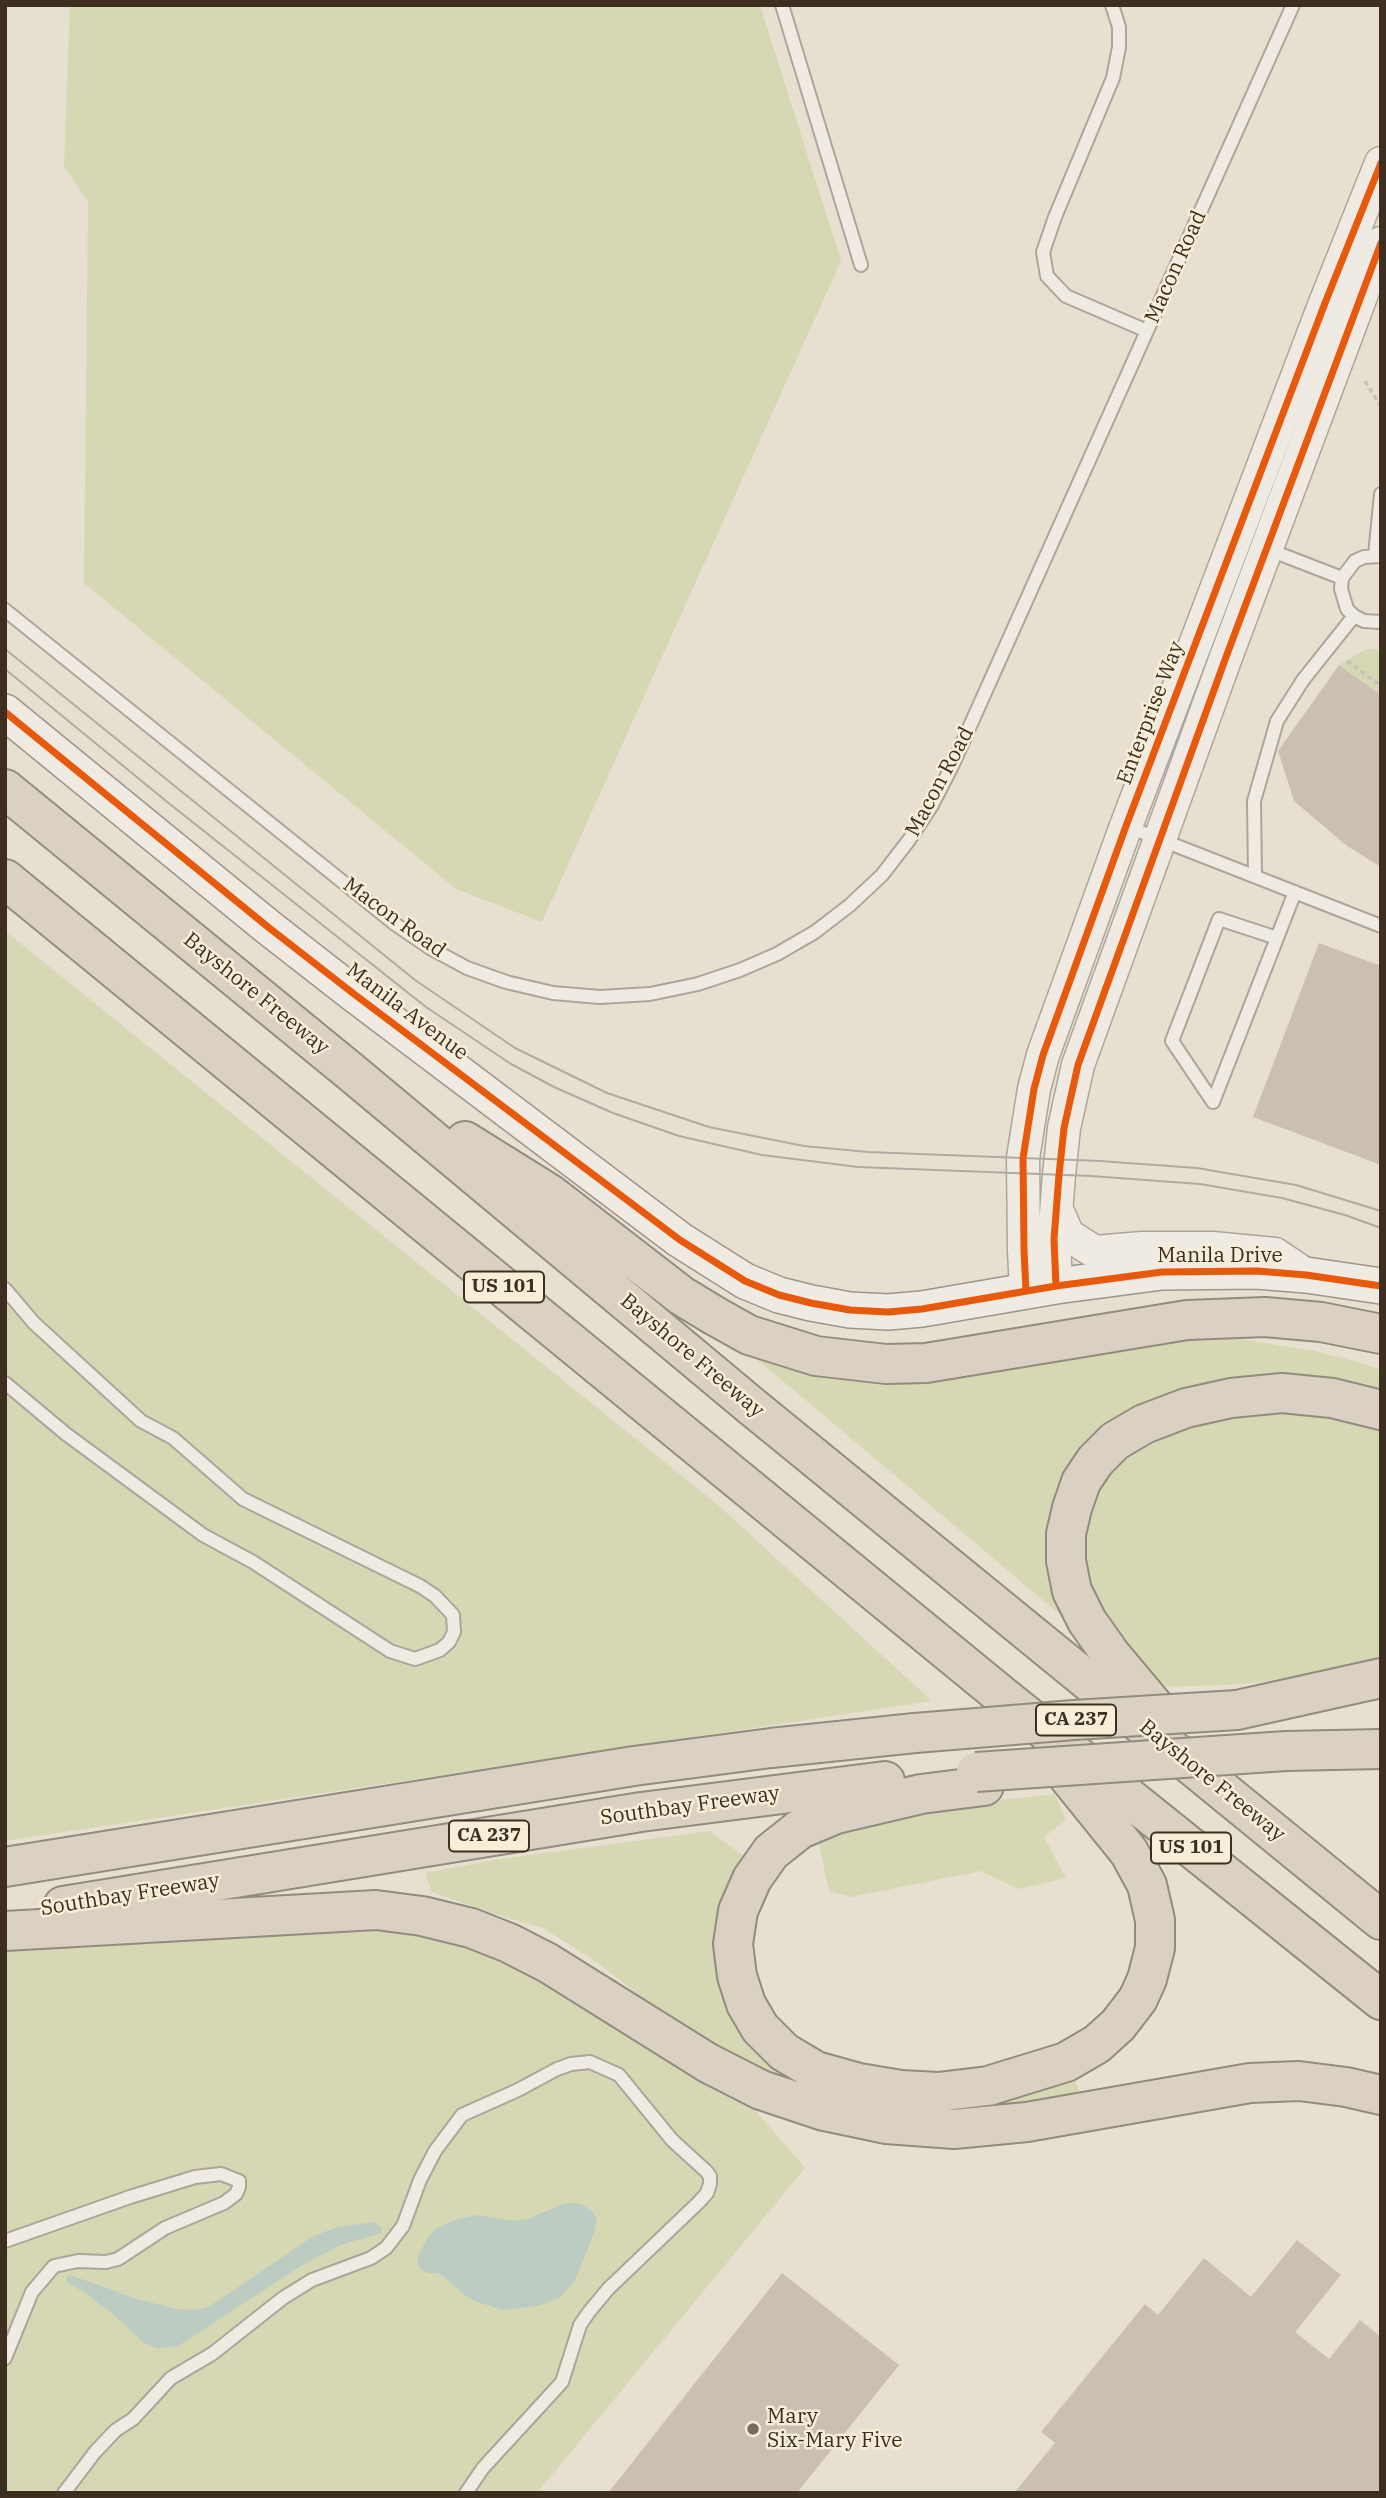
<!DOCTYPE html>
<html>
<head>
<meta charset="utf-8">
<style>
  body { margin:0 }
  #map { position:relative; width:1386px; height:2498px; overflow:hidden; background:#e7e0d1; font-family:"IBM Plex Serif",serif }
  canvas { display:block }
  .frame { position:absolute; inset:0; border:7px solid #3d2e20; pointer-events:none }
</style>
</head>
<body>
<div id="map">
<canvas width="1386" height="2498"></canvas>
<div class="frame"></div>
</div>
<script>
const g = document.querySelector('canvas').getContext('2d');
g.lineJoin = 'round';
function fillPath(path, color) { g.fillStyle = color; g.fill(path, 'evenodd'); }
const poly = rows => new Path2D(rows.map(r => 'M' + r).join(''));
function stroke(path, color, width, dash) { g.strokeStyle = color; g.lineWidth = width; g.lineCap = dash ? 'butt' : 'round'; g.setLineDash(dash || []); g.stroke(path); }
function drawText(font, color, halo, rows, align = 'center') {
  g.font = font + ' "IBM Plex Serif",serif'; g.lineWidth = 5; g.setLineDash([]); g.textBaseline = 'middle'; g.strokeStyle = halo; g.fillStyle = color; for (const [text, x, y, turn = 0] of rows) {
    g.save(); g.translate(x, y); g.rotate((+turn || 0) * Math.PI / 180); g.textAlign = isNaN(turn) ? turn : align; if (halo) g.strokeText(text, 0, 0); g.fillText(text, 0, 0); g.restore();
  }
}
fillPath(poly([
  [70,5,760,5,841,261,542,922,456,889,84,583,88,201,64,167],
  [1366,649,1381,649,1381,695,1339,665],
  [5,931,718,1505,932,1701,5,1841],
  [720,1328,814,1364,1197,1332,1315,1351,1361,1363,1381,1370,1381,1398,1337,1387,1086,1452,1070,1623],
  [1234,1406,1381,1419,1381,1671,1227,1685,1152,1687,1081,1590,1081,1510,1123,1446],
  [1055,1794,1066,1820,1044,1837,1066,1878,1018,1889,981,1871,852,1897,829,1891,817,1835,873,1814],
  [710,1831,746,1858,720,1944,826,2087,1074,2077,1083,2101,955,2118,765,2079,659,2011,598,1963,543,1928,495,1914,432,1892,425,1873,493,1860],
  [326,1925,433,1934,512,1960,703,2072,754,2109,805,2168,537,2493,5,2493,5,1951]
]), '#d6d7b3');
fillPath(poly([
  [573,2203,583,2205,592,2211,597,2219,594,2233,575,2280,560,2298,536,2306,504,2310,480,2303,463,2294,445,2277,438,2273,429,2273,423,2271,418,2265,418,2256,427,2239,436,2228,457,2219,477,2215,513,2221,528,2219,563,2204],
  [373,2222,382,2228,381,2233,341,2245,304,2264,178,2346,157,2348,144,2343,114,2315,84,2292,66,2282,67,2277,73,2276,134,2298,176,2309,197,2310,210,2306,312,2237,334,2228]
]), '#bcccc2');
fillPath(poly([
  [1339,665,1381,695,1381,867,1347,846,1294,801,1278,751],
  [1319,943,1381,966,1381,1165,1253,1117],
  [1297,2240,1341,2275,1295,2332,1329,2359,1360,2320,1381,2337,1381,2493,1014,2493,1055,2443,1041,2432,1145,2304,1158,2315,1204,2258,1251,2297],
  [782,2273,899,2365,797,2493,608,2493]
]), '#cbbfb2');
const service = poly([
  [782,5,861,265],
  [1112,5,1119,27,1119,47,1113,78,1055,217,1043,252,1047,276,1066,296,1147,331],
  [1267,549,1342,578],
  [1375,555,1381,494],
  [1381,556,1364,557,1355,561,1342,578,1341,589,1347,609,1354,616,1364,621,1381,622],
  [5,610,395,924,430,948,467,968,506,982,553,993,600,997,650,994,698,984,740,970,777,954,815,932,850,905,882,875,909,840,932,805,953,764,1293,5],
  [1126,826,1381,926],
  [1255,876,1254,801,1277,721,1303,680,1354,616],
  [1277,938,1219,919,1172,1041,1213,1102,1277,938,1295,892],
  [5,1289,34,1323,141,1421,173,1438,243,1499,420,1586,435,1596,453,1615,454,1632,449,1642,440,1650,415,1659,390,1651,253,1562,203,1535,66,1434,5,1383],
  [5,2241,130,2197,195,2177,221,2174,239,2181,239,2187,236,2194,224,2203,165,2228,118,2259,106,2262,78,2261,54,2266,32,2292,5,2358],
  [64,2493,95,2452,116,2430,133,2419,171,2378,212,2354,283,2298,312,2280,371,2258,386,2248,403,2226,420,2180,435,2151,462,2115,518,2090,557,2069,571,2064,590,2062,619,2075,672,2140,706,2171,710,2176,710,2184,707,2193,699,2202,608,2289,589,2312,580,2325,562,2382,483,2468,466,2493]
]);
const tertiary = poly([
  [1057,1210,1068,1235,1095,1252,1142,1248,1212,1248,1275,1254,1306,1275],
  [1056,1286,1054,1239,1059,1175,1064,1128,1078,1065,1226,657,1381,243],
  [1026,1291,1024,1250,1023,1158,1034,1089,1043,1055,1126,826,1325,303,1381,163]
]);
const secondary = poly([
  [5,712,268,927,354,994,680,1240,745,1281,779,1295,811,1303,850,1310,888,1312,922,1309,1056,1286,1162,1272,1257,1271,1306,1275,1381,1286]
]);
const motorway = poly([
  [5,789,351,1072,750,1405,1381,1920],
  [5,879,1001,1695,1381,2000],
  [465,1141,550,1194,682,1296,715,1316,749,1335,816,1356,886,1364,926,1363,1187,1320,1265,1317,1321,1322,1381,1334],
  [1237,1710,1381,1678],
  [1168,1723,1111,1655,1087,1621,1072,1591,1066,1561,1066,1534,1072,1508,1081,1482,1095,1461,1115,1441,1144,1424,1186,1408,1231,1398,1282,1393,1332,1398,1381,1410],
  [1286,1751,1381,1749],
  [984,1786,921,1794,836,1814,800,1829,771,1852,752,1879,738,1911,733,1944,737,1976,746,2004,760,2028,784,2052,816,2071,859,2083,901,2090,938,2092,988,2086,1066,2062,1097,2044,1118,2025,1138,1999,1147,1979,1155,1948,1155,1920,1147,1885,1129,1852,1054,1759],
  [5,1867,634,1766,771,1748,915,1733],
  [63,1906,641,1812,885,1781],
  [5,1931,376,1910,422,1916,471,1928,509,1943,548,1963,708,2063,761,2090,824,2111,886,2124,954,2129,1027,2122,1250,2083,1299,2081,1346,2087,1381,2095]
]);
stroke(service, '#ada599', 16);
stroke(tertiary, '#ada599', 35);
stroke(secondary, '#9c958a', 38);
stroke(motorway, '#928b80', 42);
stroke(poly([
  [1365,381,1381,407],
  [1347,661,1381,686]
]), '#c8c2b9', 3.5, [5, 3.5]);
stroke(service, '#efebe3', 12);
stroke(tertiary, '#efebe3', 32);
stroke(secondary, '#efebe3', 35);
stroke(motorway, '#dad1c2', 38);
stroke(poly([
  [5,649,415,980,515,1048,607,1093,709,1127,804,1146,868,1152,1100,1161,1197,1168,1296,1185,1381,1211],
  [5,669,166,801,426,1007,511,1064,554,1087,613,1113,679,1136,762,1155,858,1167,1091,1176,1200,1184,1282,1198,1345,1215,1381,1228]
]), '#afaaa2', 2);
const motorwayBridge = poly([
  [915,1733,1074,1720,1237,1710],
  [976,1772,1286,1751]
]);
stroke(motorwayBridge, '#928b80', 42, []);
stroke(motorwayBridge, '#dad1c2', 38);
stroke(poly([
  [5,712,268,927,354,994,680,1240,745,1281,779,1295,811,1303,850,1310,888,1312,922,1309,1056,1286,1162,1272,1257,1271,1306,1275,1381,1286],
  [1056,1286,1054,1239,1059,1175,1064,1128,1078,1065,1226,657,1381,243],
  [1026,1291,1024,1250,1023,1158,1034,1089,1043,1055,1126,826,1325,303,1381,163]
]), '#e8590c', 7);
for (const [x, y, r, color] of [
  [753,2429,7,"#786c5e"]
]) { const dot = new Path2D(); dot.arc(x, y, r, 0, 2 * Math.PI); g.fillStyle = color; g.fill(dot); stroke(dot, '#f7eed8', 2.5); }
for (const [x, y, w] of [
  [504,1287,80],
  [1076,1720,80],
  [489,1836,80],
  [1191,1848,80]
]) { const box = new Path2D(); box.roundRect(x - w / 2, y - 15.5, w, 31, 5); g.fillStyle = '#f7eed8'; g.fill(box); stroke(box, '#3d2e20', 2); }
drawText('bold 19px', '#3d2e20', null, [
  ["US 101",504,1287],
  ["CA 237",1076,1720],
  ["CA 237",489,1836],
  ["US 101",1191,1848]
]);
drawText('21px', '#3d2e20', '#f7eed8', [
  ["Macon Road",1176,267,-66],
  ["Enterprise Way",1151,713,-69],
  ["Macon Road",940,782,-62],
  ["Macon Road",394,918,36],
  ["Bayshore Freeway",256,994,39],
  ["Manila Avenue",407,1012,37],
  ["Manila Drive",1220,1256],
  ["Bayshore Freeway",692,1356,40],
  ["Bayshore Freeway",1212,1781,39],
  ["Southbay Freeway",690,1806,-8],
  ["Southbay Freeway",130,1895,-9]
]);
drawText('21px', '#3d2e20', '#f7eed8', [
  ["Mary",767,2417],
  ["Six-Mary Five",767,2441]
], 'left');
</script>
</body>
</html>
